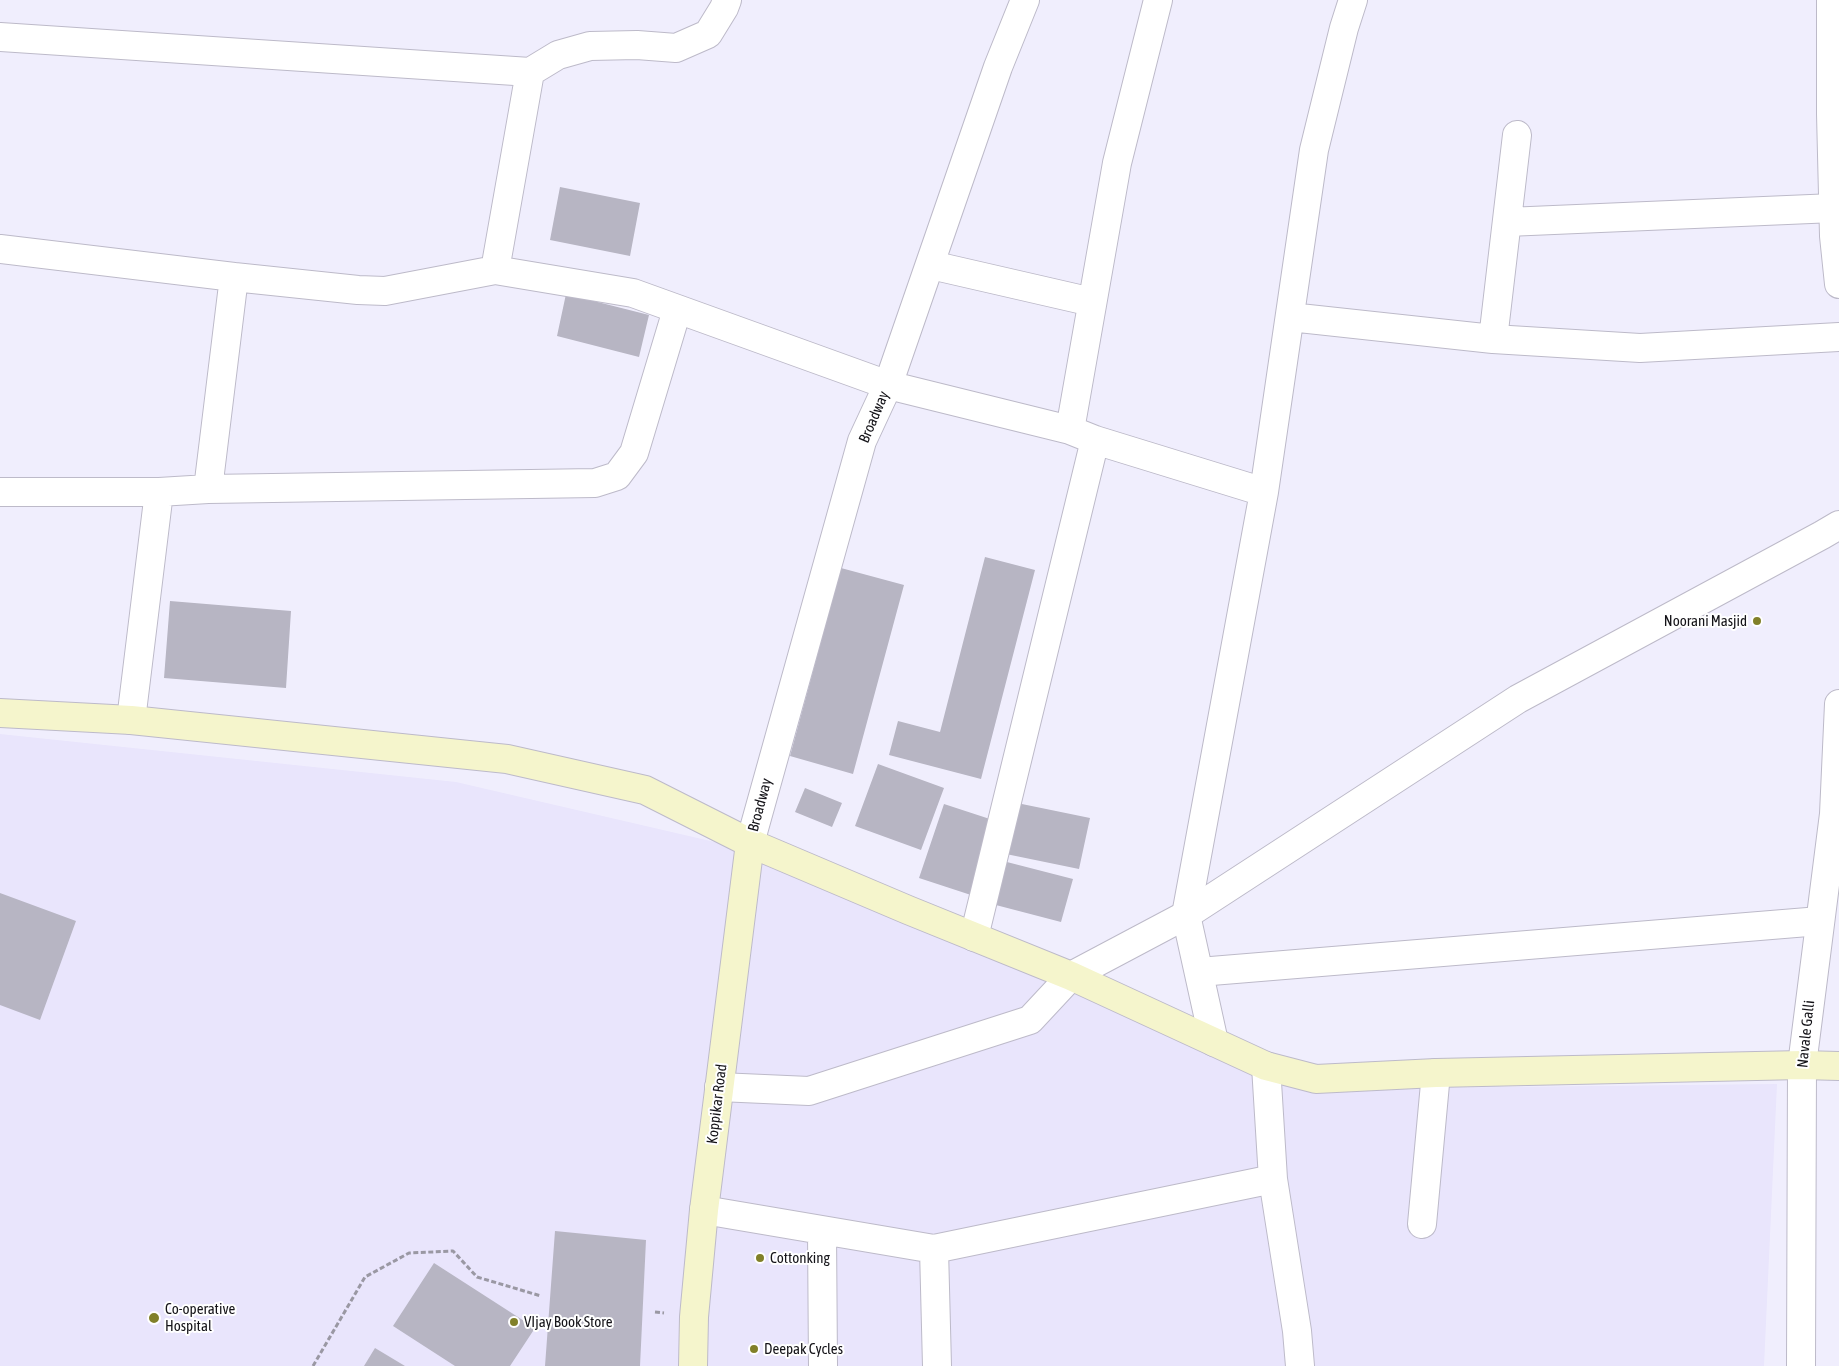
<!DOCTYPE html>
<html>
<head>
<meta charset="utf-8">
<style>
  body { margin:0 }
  canvas { display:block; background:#f0eefd }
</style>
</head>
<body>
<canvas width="1839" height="1366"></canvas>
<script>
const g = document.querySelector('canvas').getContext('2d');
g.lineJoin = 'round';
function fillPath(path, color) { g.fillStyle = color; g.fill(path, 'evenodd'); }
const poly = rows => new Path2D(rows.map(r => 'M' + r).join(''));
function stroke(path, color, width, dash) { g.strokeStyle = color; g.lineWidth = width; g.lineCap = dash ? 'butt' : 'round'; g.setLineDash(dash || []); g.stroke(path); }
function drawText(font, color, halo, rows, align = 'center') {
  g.font = font + ' "Asap Condensed",sans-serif'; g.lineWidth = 4; g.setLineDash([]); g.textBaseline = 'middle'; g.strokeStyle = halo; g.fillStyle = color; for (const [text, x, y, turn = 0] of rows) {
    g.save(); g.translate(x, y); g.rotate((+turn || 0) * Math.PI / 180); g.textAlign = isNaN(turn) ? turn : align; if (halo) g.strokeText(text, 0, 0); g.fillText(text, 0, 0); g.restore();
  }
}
fillPath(poly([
  [0,734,456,782,719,843,862,889,1322,1089,1777,1084,1764,1366,0,1366]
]), '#e9e5fc');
fillPath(poly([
  [560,187,640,203,630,256,550,240],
  [566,294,649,315,639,357,557,336],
  [985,557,1035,570,981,779,889,755,898,721,940,732],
  [841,568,904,585,853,774,790,756],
  [170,601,291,611,286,688,164,678],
  [878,764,944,788,921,850,855,826],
  [805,788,842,803,832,827,795,812],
  [1017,803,1090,818,1079,869,1006,854],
  [944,804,999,822,974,896,919,878],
  [1003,861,1073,879,1061,922,992,904],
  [0,893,76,921,40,1020,0,1005],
  [555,1231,646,1240,640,1366,545,1366],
  [434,1263,535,1328,510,1366,455,1366,393,1326],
  [375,1348,405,1366,364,1366]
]), '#b7b5c3');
const minor = poly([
  [0,37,530,72,558,55,590,46,637,45,676,48,708,34,724,8,727,0],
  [1507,222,1834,208],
  [0,249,234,277,358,290,385,291,495,270,633,293,888,385,1070,430,1095,440,1264,492,1186,915,1214,1042],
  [931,265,1092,302],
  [495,270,530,72],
  [1290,317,1493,339,1640,348,1839,337],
  [1493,339,1517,135],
  [1070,430,1117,163,1158,0],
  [208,489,234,277],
  [0,492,159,492,208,489,595,483,617,476,634,453,677,310],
  [1264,492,1314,150,1344,28,1353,0],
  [131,720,159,492],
  [974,937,1095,440],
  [1199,972,1820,921],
  [1266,1066,1273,1179,1297,1331,1300,1366],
  [704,1210,934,1249,1273,1179],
  [1422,1224,1436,1073],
  [822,1231,823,1366],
  [934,1249,937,1366]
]);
const tertiary = poly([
  [1831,0,1831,114,1834,236,1839,284],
  [750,843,862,441,888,385,998,67,1025,0],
  [719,1087,809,1091,1030,1020,1071,976,1186,915,1518,699,1822,535,1839,525],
  [1801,1366,1802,1065,1834,814,1839,704]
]);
const secondary = poly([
  [0,713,131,720,507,759,645,790,750,843,908,910,1071,976,1266,1066,1316,1079,1436,1073,1802,1065,1839,1066],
  [693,1366,694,1317,704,1210,750,843]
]);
stroke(minor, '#bdbac9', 30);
stroke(tertiary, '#bdbac9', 30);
stroke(secondary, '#bdbac9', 30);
stroke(poly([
  [655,1312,664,1313],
  [313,1366,365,1277,409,1253,453,1251,477,1277,541,1296]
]), '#9a98a3', 3, [5, 2.5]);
stroke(minor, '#fff', 28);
stroke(tertiary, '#fff', 28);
stroke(secondary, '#f5f5cc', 28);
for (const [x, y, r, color] of [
  [1757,621,5,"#818029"],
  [760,1258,5,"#818029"],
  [154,1318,6,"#818029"],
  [514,1322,5,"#818029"],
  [754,1349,5,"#818029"]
]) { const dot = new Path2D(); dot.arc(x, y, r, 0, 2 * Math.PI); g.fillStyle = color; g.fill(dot); stroke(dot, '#fff', 2); }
drawText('15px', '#141318', '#fff', [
  ["Broadway",874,417,-67],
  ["Broadway",760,805,-75],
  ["Navale Galli",1806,1034,-84],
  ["Koppikar Road",717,1104,-83]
]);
drawText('15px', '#141318', '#fff', [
  ["Noorani Masjid",1747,621,"right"],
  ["Cottonking",770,1258],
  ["Co-operative",165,1309],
  ["Hospital",165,1326],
  ["VIjay Book Store",524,1322],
  ["Deepak Cycles",764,1349]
], 'left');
</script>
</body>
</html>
